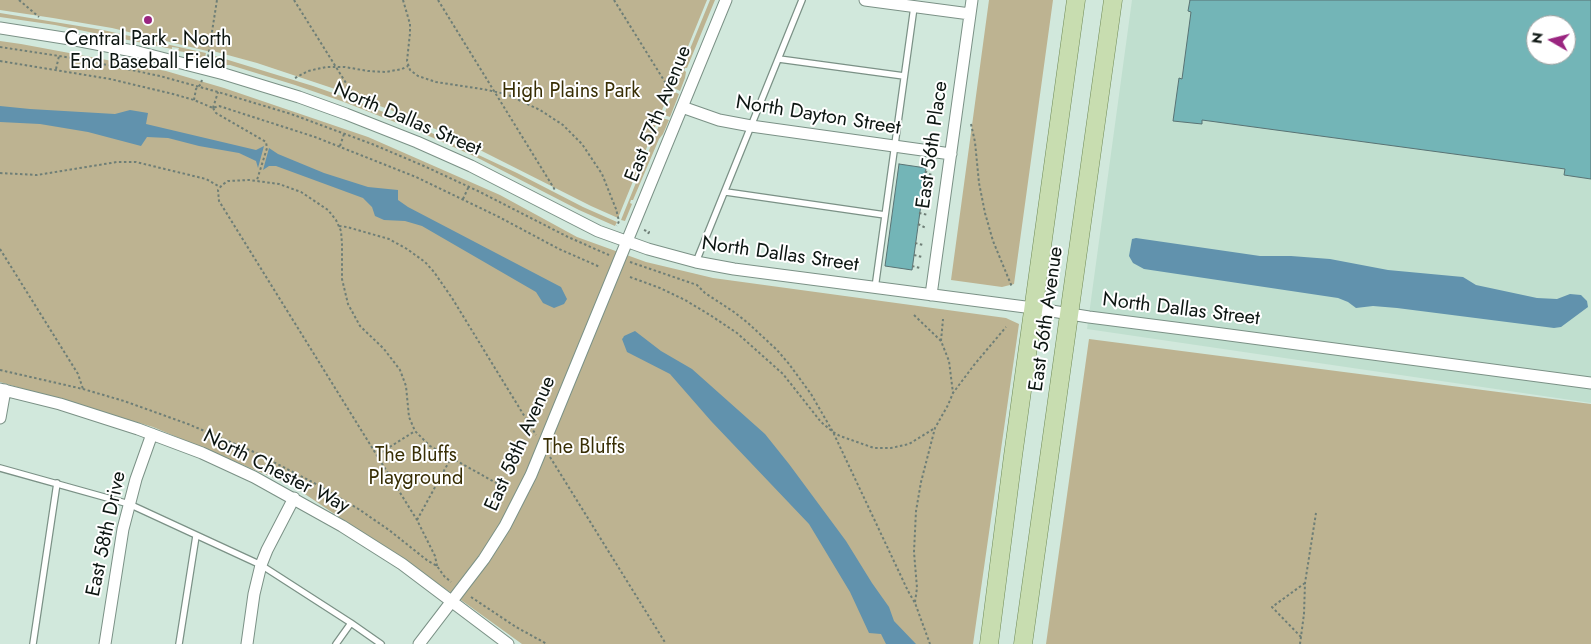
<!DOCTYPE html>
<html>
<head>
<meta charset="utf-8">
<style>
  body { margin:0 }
  #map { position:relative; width:1591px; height:644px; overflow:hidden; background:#d1e8dc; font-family:Jost,sans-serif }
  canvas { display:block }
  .north { position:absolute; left:1526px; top:15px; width:50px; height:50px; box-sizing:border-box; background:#fff; border:1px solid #9ea1a0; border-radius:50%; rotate:278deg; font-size:14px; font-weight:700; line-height:20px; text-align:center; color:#0c1511 }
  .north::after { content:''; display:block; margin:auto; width:18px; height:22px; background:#9a2580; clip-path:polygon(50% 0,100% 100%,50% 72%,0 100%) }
</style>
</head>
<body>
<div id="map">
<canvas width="1591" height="644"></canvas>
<div class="north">N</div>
</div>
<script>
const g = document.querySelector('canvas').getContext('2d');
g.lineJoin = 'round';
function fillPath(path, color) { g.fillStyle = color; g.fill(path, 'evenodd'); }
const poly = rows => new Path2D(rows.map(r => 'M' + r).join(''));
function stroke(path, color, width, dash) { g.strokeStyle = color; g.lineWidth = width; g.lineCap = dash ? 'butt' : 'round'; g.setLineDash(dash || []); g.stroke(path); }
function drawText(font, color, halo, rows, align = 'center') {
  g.font = font + ' Jost,sans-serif'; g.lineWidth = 4; g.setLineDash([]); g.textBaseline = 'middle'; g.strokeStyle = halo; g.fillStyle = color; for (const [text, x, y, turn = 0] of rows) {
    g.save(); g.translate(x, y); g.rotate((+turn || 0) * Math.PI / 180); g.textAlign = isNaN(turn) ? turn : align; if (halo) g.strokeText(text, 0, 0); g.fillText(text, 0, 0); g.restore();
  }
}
fillPath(poly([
  [1132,0,1591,0,1591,403,1087,329],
  [1536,25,1566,25,1566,55,1536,55]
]), '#c0dfcf');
fillPath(poly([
  [0,0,707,0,618,218,591,206,468,144,409,117,335,89,257,63,213,51,207,51,112,28,53,18,0,10],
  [710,0,715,0,687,68,685,68,684,70,686,72,685,78,680,91,674,88],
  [989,0,1053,0,1014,284,1002,287,951,280],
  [0,13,103,30,206,53,204,61,193,58,184,52,178,51,179,48,172,47,172,49,55,25,0,17],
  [0,41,21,44,166,71,224,88,368,137,500,195,577,237,646,262,713,278,1006,318,1019,324,973,644,522,644,450,592,293,486,153,427,0,382],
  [212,55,313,86,367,105,421,128,517,173,583,207,617,222,615,226,579,210,478,158,420,132,344,102,295,85,230,65,220,65,210,63],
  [673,91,679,94,670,117,664,115],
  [662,118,669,120,663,134,659,139,633,200,631,200,630,203,632,204,625,221,621,220],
  [1089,339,1591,404,1591,644,1046,644]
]), '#bdb391');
fillPath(poly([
  [0,106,30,109,115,114,130,110,148,113,146,124,256,150,264,146,258,168,256,161,239,153,199,146,168,138,147,137,141,146,88,132,40,124,0,122],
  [269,148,278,154,324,173,368,187,398,190,398,200,408,207,561,287,567,299,564,304,554,308,543,303,536,292,422,226,405,221,384,220,375,216,372,207,363,198,276,166,269,166,263,170],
  [1136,238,1260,256,1291,256,1330,259,1388,270,1463,277,1476,285,1537,298,1557,299,1570,294,1581,295,1587,301,1588,307,1561,327,1554,328,1397,308,1373,306,1356,308,1348,302,1338,298,1144,269,1133,263,1129,256,1132,239],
  [635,331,661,351,692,369,765,434,789,464,846,541,872,583,889,607,894,621,916,644,886,644,881,634,869,633,850,592,809,524,711,421,670,374,627,352,622,339,623,338,624,336]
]), '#6192ad');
const building = poly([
  [1190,0,1591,0,1591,179,1564,175,1565,169,1202,120,1202,124,1173,121,1179,78,1182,79,1191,12,1188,11,1190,0],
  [1536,25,1566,25,1566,55,1536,55,1536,25],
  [899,164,926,168,912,270,885,266,899,164]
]);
fillPath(building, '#73b5b7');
stroke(building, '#597374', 1);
const lane = poly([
  [779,59,904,76],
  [726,192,885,215],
  [696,262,802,0],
  [875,288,914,7],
  [0,468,129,504,261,565,351,623,381,644],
  [33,644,57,483],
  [179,644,196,536],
  [336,644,351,623]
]);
const street = poly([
  [865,0,970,14],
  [0,28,70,39,138,52,224,74,299,97,346,114,417,142,471,166,598,231,648,249,696,262,734,269,1033,308,1089,317,1222,334,1591,383],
  [682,107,719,120,751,126,951,154],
  [931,295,972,0],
  [0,389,60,404,138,429,202,453,254,477,342,526,402,564,508,644],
  [0,418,5,390],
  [105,644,123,529,136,479,152,434],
  [247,644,254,594,261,565,267,550,294,498],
  [419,644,484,559,505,526,531,475,726,0]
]);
const primary = poly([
  [989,644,1013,456,1076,0],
  [1023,644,1113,0]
]);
stroke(lane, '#7b9186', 8);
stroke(street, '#7b9186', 13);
stroke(primary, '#6f8956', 19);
stroke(poly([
  [19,0,39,17],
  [294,0,356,99],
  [403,0,410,24,410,33,407,61,410,70,418,76,436,82,482,89,506,94,540,110,563,125,582,144,602,174,616,209,619,221,617,226],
  [438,0,555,190],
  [614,0,665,82,673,89],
  [0,47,79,59,160,76,218,92,291,114,372,144,424,166,480,192,568,237,609,255],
  [208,57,217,0],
  [0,61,110,79,173,94,194,100,213,108,219,106,315,137,416,177,499,217,559,249,600,267],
  [56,69,59,56],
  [295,78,308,71,326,67,345,67,368,71,386,72,402,69,408,66],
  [194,100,196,89,201,84,202,79],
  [213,108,216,113,266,142,267,148,257,180],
  [213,108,218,92],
  [971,124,975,142,979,183,985,213,993,241,1012,287],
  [340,146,344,134],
  [925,171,929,174,933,175],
  [0,173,37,175,117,162,136,162,206,179,220,187],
  [924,182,932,187],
  [922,194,926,197,930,198],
  [463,199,469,186],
  [919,213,928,215],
  [918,224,926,228],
  [339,226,347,227,389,239,407,249,425,262,434,272,452,298,536,435],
  [644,230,649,232,647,236],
  [915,243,923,245],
  [0,249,78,374,83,389],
  [914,255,922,257],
  [630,262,697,285,705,293,734,312,748,323,777,350,789,364,811,394,833,432,908,591,915,603,930,644],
  [912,266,920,268],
  [630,277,660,288,685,300,710,315,737,333,783,374,821,422,833,432,840,436,874,448,891,448,909,444,935,428],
  [914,315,941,341,949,361,953,393],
  [941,341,943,319],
  [0,370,83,389,124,401,188,424,254,452,318,485,360,510,389,530,428,561,437,566,444,576,451,582],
  [377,455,415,431],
  [550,457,666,644],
  [417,520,451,458],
  [437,566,435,556,417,520,219,201,218,190,222,185,228,181,249,180,279,184,301,192,328,210,336,220,341,231,342,244,342,279,348,304,360,326,384,349,400,370,406,386,409,417,415,431,430,446,507,489],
  [471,597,516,627,547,644],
  [915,602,917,588,914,552,916,511,921,482,935,428,948,405,953,393,974,365,1006,327],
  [1301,637,1272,607,1305,583],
  [1300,644,1304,614,1305,583,1316,513]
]), '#6e7e76', 2, [2.5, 2.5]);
stroke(lane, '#fff', 5.5);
stroke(street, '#fff', 11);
stroke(primary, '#c8ddb0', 18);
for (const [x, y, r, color] of [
  [148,20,5,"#9a2580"]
]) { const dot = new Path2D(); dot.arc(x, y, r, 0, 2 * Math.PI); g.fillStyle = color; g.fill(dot); stroke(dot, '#fff', 2); }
drawText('20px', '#0c1511', '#fff', [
  ["Central Park - North",148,40],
  ["End Baseball Field",148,63]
]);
drawText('20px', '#382e04', '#fff', [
  ["High Plains Park",571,92],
  ["The Bluffs",584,448],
  ["The Bluffs",416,456],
  ["Playground",416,479]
]);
drawText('20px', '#0c1511', '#fff', [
  ["East 57th Avenue",659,114,-68],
  ["North Dayton Street",818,116,9],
  ["North Dallas Street",407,120,23],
  ["East 56th Place",933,145,-82],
  ["North Dallas Street",780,255,8],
  ["North Dallas Street",1181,310,7],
  ["East 56th Avenue",1047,319,-82],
  ["East 58th Avenue",521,444,-66],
  ["North Chester Way",276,472,27],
  ["East 58th Drive",107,534,-78]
]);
</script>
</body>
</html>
